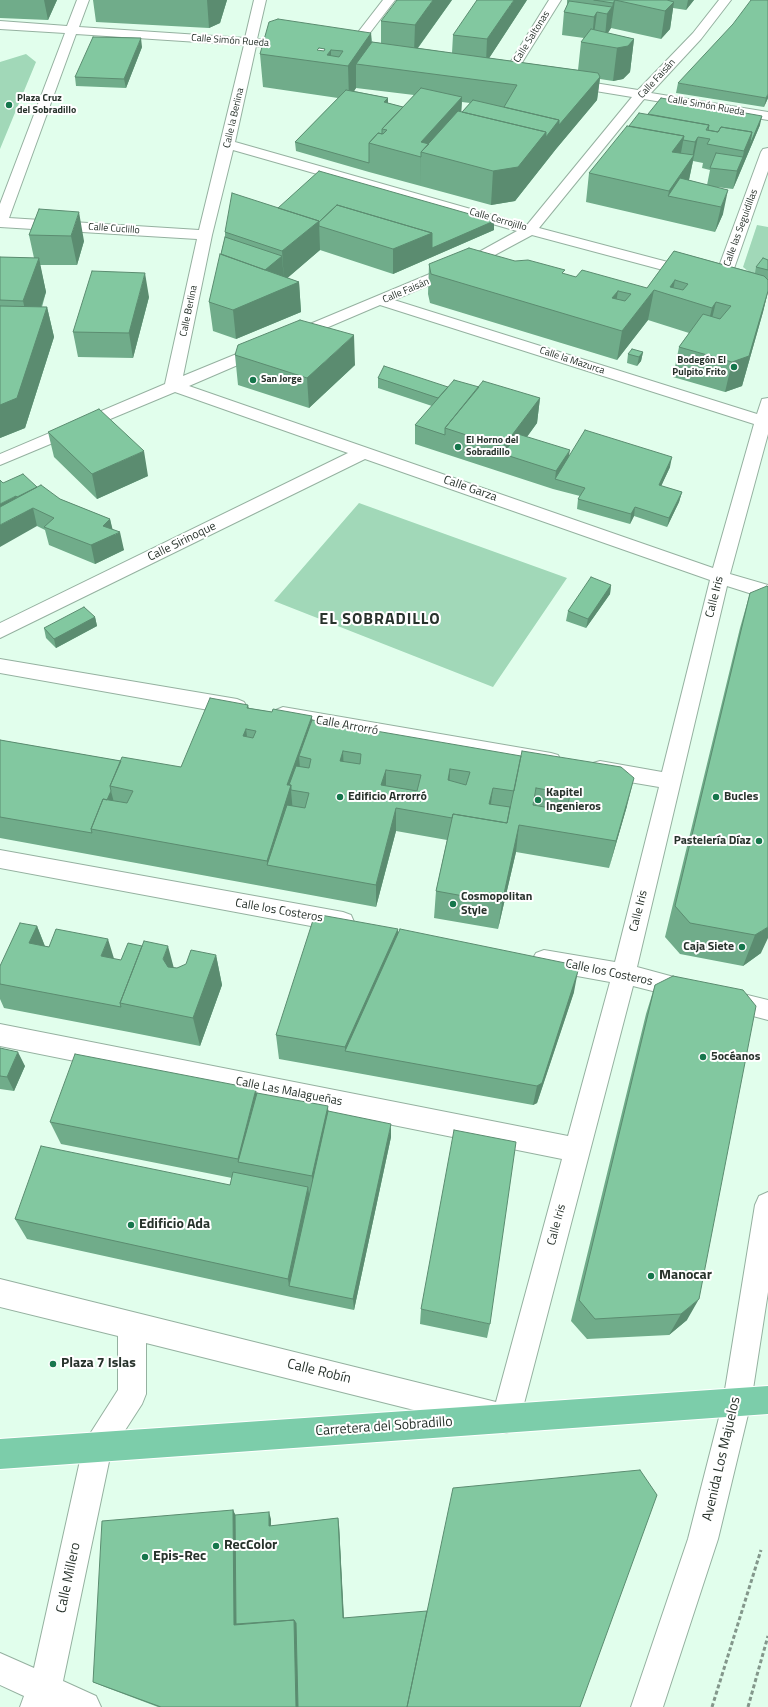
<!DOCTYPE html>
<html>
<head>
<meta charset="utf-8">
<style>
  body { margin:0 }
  canvas { display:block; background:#e1feec }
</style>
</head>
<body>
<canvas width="768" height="1707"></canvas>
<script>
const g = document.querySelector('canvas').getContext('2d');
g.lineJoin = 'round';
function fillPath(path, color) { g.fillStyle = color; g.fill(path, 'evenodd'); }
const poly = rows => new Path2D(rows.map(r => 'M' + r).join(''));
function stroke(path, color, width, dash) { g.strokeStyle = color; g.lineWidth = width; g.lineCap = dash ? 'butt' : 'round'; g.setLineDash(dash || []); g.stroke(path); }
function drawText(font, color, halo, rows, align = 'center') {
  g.font = font + ' "Titillium Web",sans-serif'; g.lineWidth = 4; g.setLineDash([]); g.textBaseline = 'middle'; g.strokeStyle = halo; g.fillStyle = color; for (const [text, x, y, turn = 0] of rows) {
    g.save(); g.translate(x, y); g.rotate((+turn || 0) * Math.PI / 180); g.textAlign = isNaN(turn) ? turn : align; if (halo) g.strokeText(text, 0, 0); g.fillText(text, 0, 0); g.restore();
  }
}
fillPath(poly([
  [26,54,36,62,0,149,0,62],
  [757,225,768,227,768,270,754,276,743,267],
  [359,503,567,578,493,687,274,601]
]), '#a1d8b8');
const minor = poly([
  [77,0,89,0,79,27,245,38,254,0,266,0,257,39,345,49,383,0,395,0,356,51,360,54,358,57,354,58,256,46,235,142,527,225,632,97,565,86,564,83,565,80,570,79,638,90,693,33,719,0,731,0,701,39,651,93,768,112,768,120,644,99,539,228,698,270,701,273,698,276,693,278,532,235,478,264,394,300,757,414,762,399,768,398,768,434,730,574,768,585,768,599,727,586,637,967,696,983,700,990,696,997,688,1000,633,986,520,1419,516,1429,506,1433,146,1343,146,1394,142,1404,111,1452,63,1681,96,1696,101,1707,20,1707,24,1696,0,1685,0,1653,34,1668,83,1447,88,1437,118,1390,118,1336,0,1307,0,1279,496,1402,562,1159,0,1046,0,1024,568,1136,610,982,544,970,536,967,532,960,536,953,544,950,615,962,659,787,600,777,593,775,590,769,593,763,600,761,662,772,710,580,365,459,0,638,0,623,348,453,175,392,0,465,0,454,165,384,197,239,0,227,0,204,65,33,0,29,0,21,67,26,77,0],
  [76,34,244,45,199,230,9,218,76,34],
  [233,150,517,231,468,258,286,334,284,337,286,340,298,340,380,305,754,424,713,568,189,386,268,352,270,349,268,346,262,344,256,346,183,376,212,235,233,150],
  [549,0,561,0,513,77,505,77,503,74,549,0],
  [768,148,768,171,730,280,727,283,717,283,714,280,761,152,763,149,768,148],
  [0,659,237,699,244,702,247,707,244,712,237,715,0,673,0,659],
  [283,707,551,753,558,755,561,761,558,767,551,769,283,723,276,720,273,715,276,710,283,707],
  [0,850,343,912,351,915,354,922,351,929,343,932,0,868,0,850],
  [727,990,768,1000,768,1020,719,1007,715,1000,719,993,727,990],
  [768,1192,768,1292,751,1402,718,1539,663,1707,631,1707,688,1539,723,1402,755,1205,759,1196,768,1192]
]);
const major = poly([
  [768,1386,768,1414,0,1469,0,1439,768,1386]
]);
stroke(minor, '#95b1a0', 2);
stroke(major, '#fff', 2);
stroke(poly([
  [712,1707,761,1550],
  [748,1707,768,1636]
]), '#83978b', 3, [4, 2.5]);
fillPath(minor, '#fff');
fillPath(major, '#7ccdaa');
fillPath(poly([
  [0,0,57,0,48,20,0,18],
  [93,0,227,0,220,23,209,28,96,22],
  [452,0,418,48,452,53,453,35,527,0,489,58,578,70,581,42,584,38,562,35,564,12,567,7,567,0,694,0,686,10,673,8,670,29,661,39,611,28,608,33,634,39,630,72,623,79,613,81,600,79,597,100,556,149,515,201,491,205,369,172,296,151,295,142,338,98,263,87,260,54,371,33,372,42,381,43,381,21],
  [319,48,325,49,324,51,317,50],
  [356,88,414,95,403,107,388,103,388,98,354,91],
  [462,102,470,103,462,112,461,112],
  [142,47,126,88,76,86,75,77],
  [678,83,768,98,764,107,676,93],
  [648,114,760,125,733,189,716,187,723,214,715,232,586,202,589,173,629,126],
  [693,161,703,163,702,168,710,170,707,185,689,180],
  [278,208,494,230,393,274,320,250,287,278,299,282,301,312,236,339,213,331,209,302,225,237,225,232],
  [39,209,84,241,77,265,40,265,46,292,42,307,47,307,54,337,25,428,0,438,0,257,34,258,29,235],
  [674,251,755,273,756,267,768,260,768,292,763,312,742,386,725,392,673,377,679,347,689,333,648,320,617,360,430,303,428,294,429,264,515,261,576,277,647,288],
  [149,297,133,358,78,357,73,332],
  [643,352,641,361,637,366,627,363,628,354],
  [235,355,355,365,309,408,238,385],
  [378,378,448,387,479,387,540,398,537,423,527,437,569,457,670,467,661,486,682,492,679,502,667,527,634,516,630,524,577,509,578,499,580,496,553,489,415,444,415,425,432,406,378,388],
  [48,432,148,476,97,499,54,457],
  [3,483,37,487,60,499,110,519,112,529,124,550,95,564,49,545,45,530,37,526],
  [611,585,610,594,586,628,566,621,568,611],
  [750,593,761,953,743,966,680,954,665,937,740,628],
  [95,617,97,626,56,648,46,638,44,628],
  [248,705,249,708,272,712,312,716,312,720,627,806,609,868,516,852,498,929,434,918,436,891,447,840,396,831,376,907,0,838,0,740,121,761,181,767],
  [37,926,45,946,114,959,177,968,216,955,222,985,200,1046,129,1032,4,1008,0,999,0,966],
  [398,929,398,933,574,992,537,1103,533,1105,346,1071,279,1059,276,1035],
  [655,985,687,1320,669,1335,587,1339,571,1321,646,1014],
  [0,1048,25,1066,14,1091,0,1089],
  [257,1093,328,1111,391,1137,354,1310,291,1297,27,1239,15,1219,230,1185,232,1178,61,1144,50,1122],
  [421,1309,490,1324,487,1338,420,1324],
  [233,1510,235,1515,271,1519,271,1526,338,1518,339,1525,344,1618,580,1707,158,1707,105,1687,93,1682]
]), '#70ac8a');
fillPath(poly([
  [44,0,57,0,48,20],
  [207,0,227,0,220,23,209,28],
  [433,0,452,0,414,53,415,25],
  [514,0,527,0,486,63,487,39],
  [615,0,611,28,605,37,607,14,612,7,613,3],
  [688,0,694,0,686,10],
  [674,2,670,29,661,39,665,11],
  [597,12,594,35,592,40,594,17],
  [371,33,372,65,356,64,356,88,349,99,348,66],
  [141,38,142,47,126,88,124,79],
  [634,39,630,72,623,79,613,81,617,48],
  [331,50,331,64,327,55],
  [600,77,597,100,556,149,515,201,491,205,493,171,546,132,559,120],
  [768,94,768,98,764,107,766,98],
  [462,97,461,117,421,152,420,186,421,142],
  [388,98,388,107,384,102],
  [762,116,760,125,739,175,744,151,752,132],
  [684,136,679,164,672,152],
  [698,137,688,184,668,196,669,191,692,158,695,142],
  [743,157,739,175,733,189,737,171],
  [728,190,723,214,715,232,721,207],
  [79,212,84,241,77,265,71,236],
  [319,221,320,250,284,281,282,251],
  [494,221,494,230,393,274,393,249,432,233],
  [282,256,284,281,299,282,301,312,236,339,233,310,261,273],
  [39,258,46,292,31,336,23,301],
  [145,273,149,297,133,358,129,333],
  [675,280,672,296,670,287],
  [654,290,648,320,617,360,622,331],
  [618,291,613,321,608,327,612,298],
  [768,291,763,312,742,386,725,392,732,362],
  [716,302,709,331,705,337,712,308],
  [47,307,54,337,25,428,0,438,0,405],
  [354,335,355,365,309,408,307,378],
  [643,352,641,361,637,366,639,357],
  [540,398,537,423,512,457,503,454,503,447],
  [570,450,567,468,555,479,556,471],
  [144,451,148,476,97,499,92,474],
  [672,457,670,467,657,495,659,485],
  [682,492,679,502,667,527,669,518],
  [16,496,19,506,0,515,0,504],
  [635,507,634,516,630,524,631,514],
  [33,508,37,526,0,547,0,525],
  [110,519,114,535,120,532,124,550,95,564,91,545,103,526],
  [611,585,610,594,586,628,588,619],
  [95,617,97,626,56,648,54,639],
  [312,716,313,744,299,756,301,780,291,790,293,813,267,865,267,861,287,785],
  [246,729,250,758,243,736],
  [343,751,344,774,340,761],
  [450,769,449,792,448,780],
  [386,770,386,793,381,785],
  [634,778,627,806,609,868,616,841],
  [493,788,490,811,489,804],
  [111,791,117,814,94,829],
  [396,808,396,831,376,907,376,885],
  [519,825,516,852,498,929,502,903],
  [37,926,47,952,29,943],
  [768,927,768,938,761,953,743,966,755,935],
  [398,929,397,955,345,1051,345,1047],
  [108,939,116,965,101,956],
  [168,946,176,976,171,989,163,959],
  [216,955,222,985,200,1046,193,1018],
  [578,971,574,992,537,1103,533,1105,537,1086],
  [18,1052,25,1066,14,1091,7,1077],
  [256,1089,260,1112,238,1162,238,1159],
  [328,1106,329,1125,314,1194,312,1176],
  [391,1124,391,1137,354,1310,353,1299],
  [308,1187,311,1208,289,1286,288,1279],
  [699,1299,687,1320,669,1335,681,1314],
  [233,1510,239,1522,239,1627,234,1625],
  [269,1512,271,1519,271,1533,269,1526],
  [338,1518,339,1525,344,1623,343,1618],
  [294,1620,298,1627,300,1707,296,1707]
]), '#5b8c70');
const building = poly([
  [397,0,433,0,415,25,381,21,397,0],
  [477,0,514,0,487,39,453,35,477,0],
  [594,0,667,0,674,2,665,11,615,0,613,3,594,0],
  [751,0,768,0,768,94,766,98,678,83,733,24,751,0],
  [569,1,612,7,607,14,597,12,594,17,564,12,569,1],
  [278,19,371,33,348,66,260,54,269,22,278,19],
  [319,48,325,49,324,51,317,50,319,48],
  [331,50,343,51,339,57,327,55,331,50],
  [591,29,634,39,628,46,617,48,581,42,591,29],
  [93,37,141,38,124,79,75,77,93,37],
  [372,42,598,73,600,77,559,125,559,120,504,107,517,85,356,64,372,42],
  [421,88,462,97,421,142,429,144,421,152,421,157,369,143,378,133,383,134,387,130,382,129,421,88],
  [346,90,388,98,384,102,403,107,382,129,382,134,378,133,369,143,369,163,295,142,346,90],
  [661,98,762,116,749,147,752,132,721,127,718,132,708,130,709,125,648,114,661,98],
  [473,100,559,120,546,137,546,132,462,112,473,100],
  [458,111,546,132,518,167,493,171,421,152,458,111],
  [639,113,709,125,706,130,718,132,721,127,752,132,744,151,707,144,710,139,698,137,695,142,683,140,684,136,629,126,639,113],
  [627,126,684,136,672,152,694,155,669,191,589,173,627,126],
  [716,153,743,157,737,171,710,168,716,153],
  [319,171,494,221,432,248,432,233,337,205,319,222,319,221,278,208,319,171],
  [680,178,728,190,721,207,668,196,680,178],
  [232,193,319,221,282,251,225,232,232,193],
  [337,205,432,233,393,249,319,226,319,222,337,205],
  [39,209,79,212,71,236,29,235,39,209],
  [225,237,282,256,265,270,221,254,225,237],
  [469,248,515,261,528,260,565,270,562,273,576,277,582,270,647,288,674,251,764,276,768,280,768,291,749,356,732,362,679,347,703,314,720,319,731,306,716,302,712,308,654,290,622,331,431,274,429,264,469,248],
  [675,280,688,284,683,290,670,287,675,280],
  [618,291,631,294,625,301,612,298,618,291],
  [220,254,299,282,233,310,209,302,220,254],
  [0,257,39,258,23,301,0,300,0,257],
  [763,258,768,260,768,270,756,267,763,258],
  [92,271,145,273,129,333,73,332,92,271],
  [0,306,47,307,17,398,0,405,0,306],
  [300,320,354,335,307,378,235,355,238,345,300,320],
  [632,349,643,352,639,357,628,354,632,349],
  [384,366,448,387,438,398,378,378,384,366],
  [454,380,479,387,445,428,445,435,415,425,454,380],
  [483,381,540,398,503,447,445,428,483,381],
  [99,409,144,451,92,474,48,432,99,409],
  [585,430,672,457,659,485,682,492,669,518,635,507,631,514,578,499,585,488,555,479,585,430],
  [518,434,570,450,556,471,503,454,518,434],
  [23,474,37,487,17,497,16,496,0,504,0,480,3,483,23,474],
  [41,485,60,499,110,519,103,526,120,532,91,545,44,527,54,518,33,508,0,525,0,507,41,485],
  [591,577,611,585,588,619,568,611,591,577],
  [767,586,768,587,768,927,755,935,690,923,675,906,750,593,767,586],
  [84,607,95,617,54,639,44,628,84,607],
  [210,698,248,705,247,708,272,712,273,709,312,716,287,785,291,785,267,861,91,829,103,799,127,803,133,791,110,786,122,757,181,767,210,698],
  [246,729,256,731,253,738,243,736,246,729],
  [312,720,521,756,514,791,493,788,489,804,510,807,507,823,453,814,452,818,396,808,376,885,267,865,287,805,305,808,309,793,291,790,291,785,289,785,296,766,309,768,311,759,299,756,312,720],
  [343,751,361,754,360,764,340,761,343,751],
  [450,769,470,772,466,785,448,780,450,769],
  [386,770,421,775,417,791,381,785,386,770],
  [0,740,121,761,110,786,111,791,107,800,103,799,91,829,92,833,0,817,0,740],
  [522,751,621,767,634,778,616,841,519,825,502,903,436,891,453,814,507,823,522,751],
  [536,788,570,794,567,811,533,805,536,788],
  [315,914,398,929,345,1047,276,1035,315,914],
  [20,923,37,926,29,943,49,947,56,929,108,939,101,956,121,960,128,943,142,946,120,1003,121,1007,0,984,0,966,20,923],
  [400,929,575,965,578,971,542,1083,537,1086,345,1051,400,929],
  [144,941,168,946,163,959,168,967,177,968,186,964,191,950,216,955,193,1018,120,1003,144,941],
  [673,976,743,990,756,1006,699,1299,681,1314,595,1319,579,1300,655,985,673,976],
  [0,1048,18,1052,7,1077,0,1076,0,1048],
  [75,1054,256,1089,238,1159,50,1122,75,1054],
  [257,1093,328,1106,312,1176,238,1162,257,1093],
  [328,1111,391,1124,353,1299,289,1286,328,1111],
  [454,1130,516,1142,490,1324,421,1309,454,1130],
  [41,1146,230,1185,233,1172,308,1187,288,1279,15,1219,41,1146],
  [640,1470,657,1495,580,1707,407,1707,453,1488,640,1470],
  [233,1510,234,1625,294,1620,296,1707,161,1707,93,1682,102,1521,233,1510],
  [269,1512,269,1526,338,1518,343,1618,427,1611,407,1707,298,1707,296,1623,294,1620,236,1624,235,1515,269,1512]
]);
fillPath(building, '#82c8a0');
stroke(building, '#5b8c70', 1);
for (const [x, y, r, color] of [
  [9,105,4,"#16764c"],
  [734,367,4,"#16764c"],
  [253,380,4,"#16764c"],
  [458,447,4,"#16764c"],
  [340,797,4,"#16764c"],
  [716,797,4,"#16764c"],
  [538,800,4,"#16764c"],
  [759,841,4,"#16764c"],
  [453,904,4,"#16764c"],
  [742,947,4,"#16764c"],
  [703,1057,4,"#16764c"],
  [131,1225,4,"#16764c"],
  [651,1276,4,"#16764c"],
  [53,1364,4,"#16764c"],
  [216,1546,4,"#16764c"],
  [145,1557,4,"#16764c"]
]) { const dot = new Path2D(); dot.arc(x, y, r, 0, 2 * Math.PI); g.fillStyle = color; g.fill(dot); stroke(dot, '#fff', 1.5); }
drawText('10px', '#27322b', '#fff', [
  ["Calle Saltonas",532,37,-58],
  ["Calle Simón Rueda",230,41,4],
  ["Calle Faisán",657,79,-47],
  ["Calle Simón Rueda",706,106,10],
  ["Calle la Berlina",234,118,-77],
  ["Calle Cerrojillo",498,220,16],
  ["Calle las Seguidillas",741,228,-70],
  ["Calle Cuclillo",114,229,4],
  ["Calle Faisán",406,291,-23],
  ["Calle Berlina",189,311,-78],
  ["Calle la Mazurca",572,361,18]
]);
drawText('bold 10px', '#27322b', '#fff', [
  ["Plaza Cruz",17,99],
  ["del Sobradillo",17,111],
  ["Bodegón El",726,361,"right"],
  ["Pulpito Frito",726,373,"right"],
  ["San Jorge",261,380],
  ["El Horno del",466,441],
  ["Sobradillo",466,453]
], 'left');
drawText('12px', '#27322b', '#fff', [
  ["Calle Garza",470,489,19],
  ["Calle Sirinoque",182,542,-26],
  ["Calle Iris",715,597,-76],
  ["Calle Arrorró",347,726,10],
  ["Calle los Costeros",279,911,10],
  ["Calle Iris",639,911,-76],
  ["Calle los Costeros",609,973,12],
  ["Calle Las Malagueñas",289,1092,11],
  ["Calle Iris",557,1225,-75]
]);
drawText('bold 12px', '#27322b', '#fff', [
  ["Kapitel",546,793],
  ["Ingenieros",546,807],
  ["Edificio Arrorró",348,797],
  ["Bucles",724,797],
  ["Pastelería Díaz",751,841,"right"],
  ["Cosmopolitan",461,897],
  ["Style",461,911],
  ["Caja Siete",734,947,"right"],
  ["5océanos",711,1057]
], 'left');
drawText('bold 14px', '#27322b', '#fff', [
  ["Edificio Ada",139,1225],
  ["Manocar",659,1276],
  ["Plaza 7 Islas",61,1364],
  ["RecColor",224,1546],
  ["Epis-Rec",153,1557]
], 'left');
drawText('14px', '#27322b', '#fff', [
  ["Calle Robín",319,1372,14],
  ["Carretera del Sobradillo",384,1427,-4],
  ["Avenida Los Majuelos",722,1459,-77],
  ["Calle Millero",69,1578,-78]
]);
g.letterSpacing = '1px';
drawText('bold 16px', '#27322b', '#fff', [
  ["EL SOBRADILLO",380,620]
]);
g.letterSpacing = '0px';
</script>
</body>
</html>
